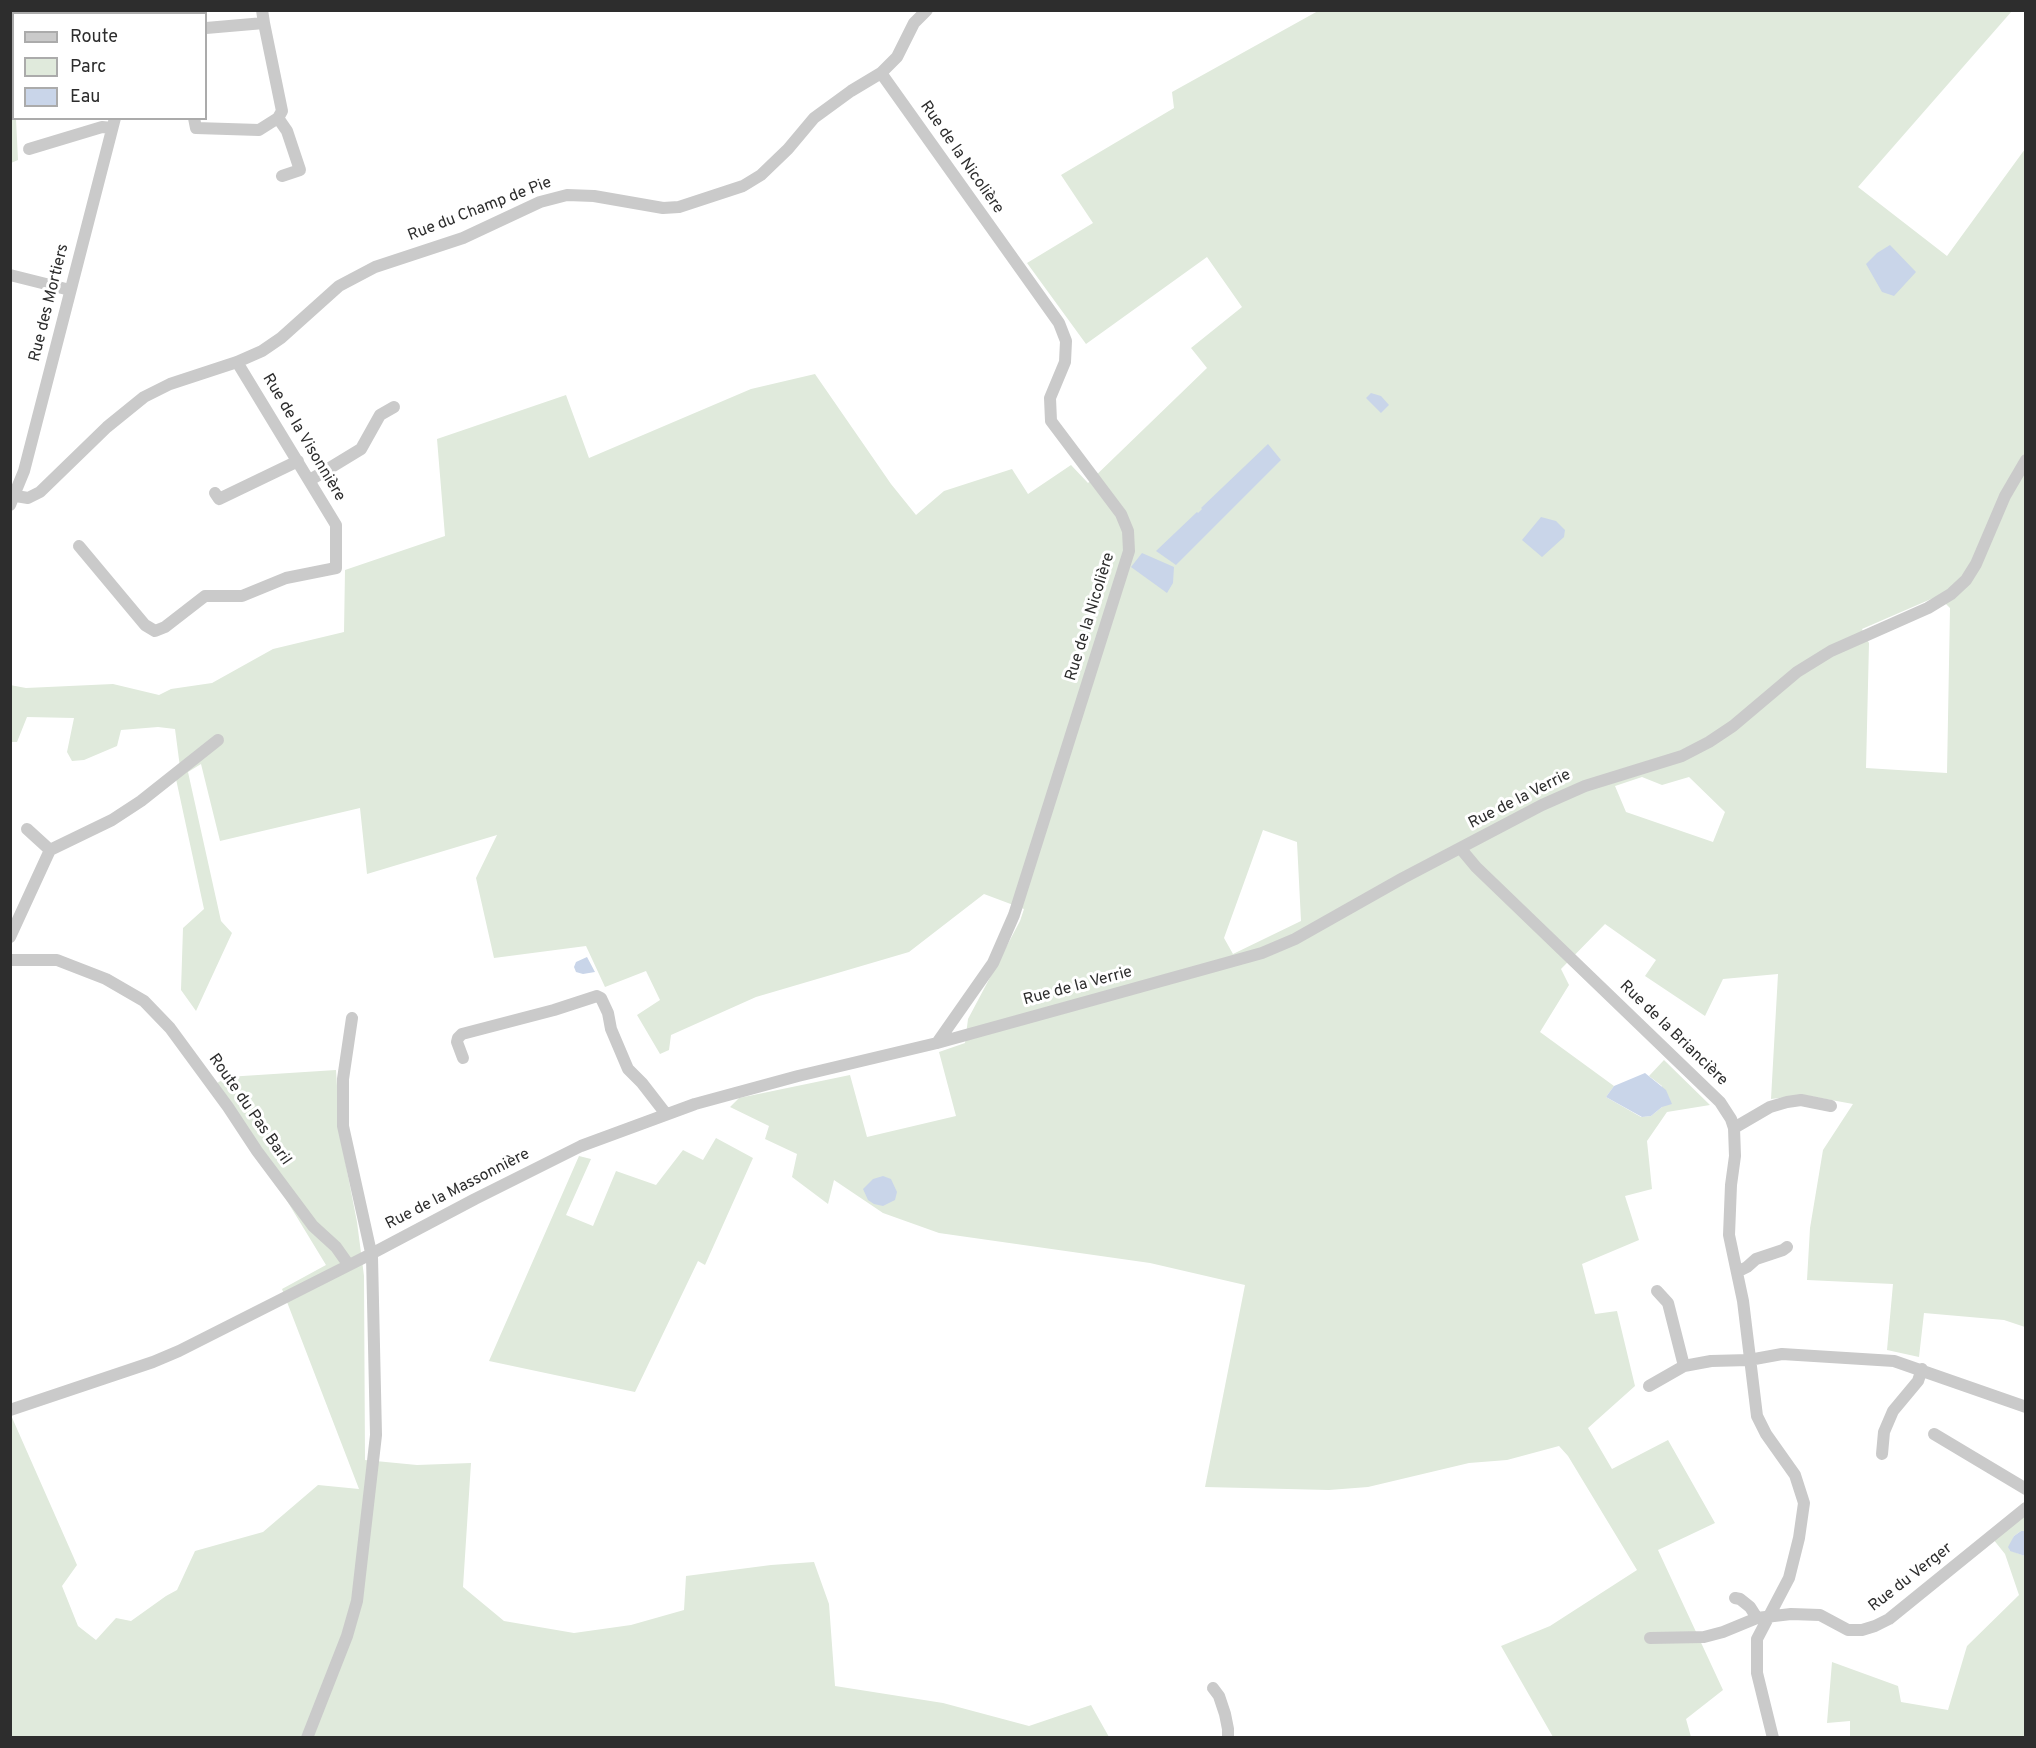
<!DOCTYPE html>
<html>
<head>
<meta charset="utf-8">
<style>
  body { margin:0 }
  #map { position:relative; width:2036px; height:1748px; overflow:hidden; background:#fff; font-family:Overpass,sans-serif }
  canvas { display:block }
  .frame { position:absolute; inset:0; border:12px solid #2d2d2d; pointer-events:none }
  .legend { position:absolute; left:12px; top:12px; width:195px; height:108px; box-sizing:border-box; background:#fff; border:2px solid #ababab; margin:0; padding:8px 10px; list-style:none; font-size:18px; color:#2d2d2d }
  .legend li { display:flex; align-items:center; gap:12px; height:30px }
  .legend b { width:30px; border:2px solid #ababab }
</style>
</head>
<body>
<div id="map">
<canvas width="2036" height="1748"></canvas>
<div class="frame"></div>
<ul class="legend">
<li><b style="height:8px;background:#cacaca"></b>Route</li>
<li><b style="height:16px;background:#e0eadc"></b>Parc</li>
<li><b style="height:16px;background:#c9d5e9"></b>Eau</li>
</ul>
</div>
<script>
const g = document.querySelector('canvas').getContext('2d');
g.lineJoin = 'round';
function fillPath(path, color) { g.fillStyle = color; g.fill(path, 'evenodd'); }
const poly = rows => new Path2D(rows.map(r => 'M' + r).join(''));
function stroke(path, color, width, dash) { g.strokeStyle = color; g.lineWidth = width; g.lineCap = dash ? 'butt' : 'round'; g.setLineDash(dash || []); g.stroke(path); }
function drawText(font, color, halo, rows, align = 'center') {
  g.font = font + ' Overpass,sans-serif'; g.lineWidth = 6; g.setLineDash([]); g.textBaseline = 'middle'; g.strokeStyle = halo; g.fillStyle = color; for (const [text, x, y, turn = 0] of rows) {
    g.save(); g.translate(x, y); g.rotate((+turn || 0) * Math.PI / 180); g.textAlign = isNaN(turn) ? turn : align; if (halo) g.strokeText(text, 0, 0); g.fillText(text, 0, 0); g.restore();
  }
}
fillPath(poly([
  [11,10,75,10,76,13,14,14,14,118,16,119,18,160,11,163],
  [1318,11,2012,11,1858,187,1947,256,2025,149,2025,1327,2004,1320,1924,1313,1919,1357,1887,1350,1893,1284,1807,1280,1810,1228,1823,1150,1853,1104,1804,1095,1771,1099,1778,974,1723,979,1705,1016,1645,976,1656,960,1605,924,1561,969,1569,985,1540,1032,1614,1086,1606,1097,1641,1117,1651,1116,1662,1107,1662,1086,1649,1076,1664,1060,1710,1105,1667,1112,1647,1141,1652,1189,1625,1196,1639,1240,1582,1264,1595,1314,1617,1311,1635,1386,1588,1428,1612,1469,1668,1440,1715,1523,1658,1550,1723,1690,1686,1719,1691,1737,1553,1737,1501,1646,1550,1626,1637,1570,1568,1456,1559,1446,1507,1460,1469,1463,1368,1487,1329,1490,1205,1487,1245,1285,1150,1263,939,1233,883,1213,834,1180,828,1204,792,1177,797,1154,765,1139,769,1126,730,1107,739,1098,850,1075,867,1137,956,1116,939,1052,965,1043,968,1019,1020,921,1024,909,984,894,909,952,756,997,671,1035,669,1050,660,1054,637,1015,660,1000,646,971,605,987,586,946,494,958,476,878,497,835,367,874,360,808,220,841,201,764,188,772,221,921,232,933,196,1011,181,990,183,928,204,909,176,779,181,775,175,729,158,727,121,730,117,746,84,760,72,761,67,752,74,718,27,717,17,742,11,742,10,685,26,688,113,684,159,695,171,689,212,683,273,649,344,632,345,570,445,536,437,439,566,395,589,458,751,389,815,374,891,484,916,515,944,491,1012,469,1028,494,1071,465,1088,483,1207,368,1191,348,1242,307,1207,257,1086,344,1027,263,1093,223,1061,175,1174,108,1172,92],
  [1938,596,1950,608,1947,773,1866,768,1869,643,1862,629],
  [1642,777,1662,785,1689,777,1725,812,1713,842,1626,812,1615,786],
  [1263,830,1297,842,1301,921,1233,954,1224,938],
  [336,1070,340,1135,357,1222,364,1276,365,1460,417,1465,471,1463,463,1587,504,1621,574,1633,631,1625,684,1610,686,1576,771,1565,814,1562,829,1604,835,1686,943,1703,1029,1726,1091,1705,1109,1737,11,1737,10,1413,77,1565,62,1586,78,1626,96,1640,116,1618,131,1621,166,1596,177,1590,195,1551,263,1532,318,1485,359,1489,282,1289,326,1265,281,1191,209,1088,227,1077],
  [716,1138,753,1158,705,1265,698,1261,635,1392,489,1361,579,1156,591,1159,566,1215,593,1226,616,1171,656,1185,683,1150,703,1160],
  [2025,1513,2025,1531,2021,1531,2014,1536,2009,1550,2025,1556,2025,1737,1850,1737,1850,1721,1827,1723,1832,1662,1898,1686,1901,1702,1948,1710,1967,1646,2019,1595,2005,1554,1993,1539]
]), '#e0eadc');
fillPath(poly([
  [1890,245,1916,272,1894,296,1882,292,1866,264,1877,253],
  [1371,393,1381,396,1389,405,1381,413,1366,398],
  [1268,444,1281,460,1176,565,1156,551,1197,512,1198,513,1202,509,1201,508],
  [1541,517,1556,521,1565,530,1564,537,1542,557,1522,540],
  [1142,553,1174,567,1173,583,1167,593,1131,567],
  [587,957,595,972,583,974,576,972,574,967,576,962],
  [1645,1073,1666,1090,1672,1104,1662,1107,1651,1116,1642,1117,1606,1097,1614,1086],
  [883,1176,891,1179,897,1192,895,1200,883,1206,874,1204,868,1200,863,1189,873,1179],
  [2021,1531,2025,1531,2025,1556,2010,1551,2008,1547,2014,1536]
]), '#c9d5e9');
stroke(poly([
  [262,10,264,23],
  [139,14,139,10],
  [881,73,1059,323,1066,341,1065,362,1050,398,1051,421,1121,514,1128,531,1129,551,1014,915,993,963,937,1043],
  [194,118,196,128,259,130,278,118,282,111,264,23,206,28],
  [278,118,287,131,300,170,282,176],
  [29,149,102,127,112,128],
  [10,275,70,290],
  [310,480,361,449,380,415,394,407],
  [215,493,219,499,298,461],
  [16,496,28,498,40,492,107,427,144,397,170,384,237,362,262,351,281,338,339,286,375,267,463,238,540,202,567,195,594,196,663,208,679,207,743,186,761,175,788,149,814,118,851,91,881,73,897,57,914,23,927,10],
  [10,505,24,471,115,118],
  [79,546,145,625,155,631,165,627,205,596,242,596,286,578,336,568,336,525,237,362],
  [1461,849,1476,867,1720,1102,1731,1119,1734,1128,1735,1156,1731,1185,1729,1235,1743,1301,1757,1416,1766,1434,1795,1475,1804,1503,1799,1538,1789,1578,1757,1639,1757,1673,1773,1738],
  [50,850,112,820,141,801,218,740],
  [10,937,50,850,27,829],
  [10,960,57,960,106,979,144,1001,170,1028,228,1107,257,1151,313,1226,336,1247,348,1264],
  [463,1058,457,1042,458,1038,462,1034,554,1010,597,996,601,998,608,1013,611,1029,628,1069,642,1083,666,1114],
  [1734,1128,1770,1107,1787,1102,1801,1100,1831,1106],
  [1737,1272,1747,1267,1756,1259,1783,1250,1787,1247],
  [1657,1291,1668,1303,1684,1366],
  [1649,1386,1684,1366,1711,1361,1749,1360,1782,1354,1894,1361,2026,1407],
  [10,1410,153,1362,179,1351,371,1254,475,1199,581,1146,695,1104,798,1076,937,1043,1118,993,1262,953,1295,939,1403,878,1542,805,1585,786,1682,756,1709,742,1733,726,1797,672,1831,651,1928,608,1951,594,1966,580,1976,564,2005,496,2026,460],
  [1934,1434,2026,1489],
  [1882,1454,1884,1432,1893,1411,1918,1381,1922,1369],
  [1735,1598,1740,1599,1750,1607,1757,1618],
  [1650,1638,1704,1637,1723,1632,1757,1618,1791,1614,1820,1615,1848,1630,1862,1630,1875,1626,1889,1619,2026,1508],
  [1213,1688,1219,1696,1225,1714,1228,1729,1228,1738],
  [307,1738,347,1636,357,1601,376,1435,372,1257,343,1126,343,1079,352,1018]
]), '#cacaca', 12);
drawText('16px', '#2d2d2d', '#fff', [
  ["Rue de la Nicolière",961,158,55],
  ["Rue du Champ de Pie",480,210,-21],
  ["Rue des Mortiers",50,303,-76],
  ["Rue de la Visonnière",303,438,59],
  ["Rue de la Nicolière",1091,617,-73],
  ["Rue de la Verrie",1520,800,-27],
  ["Rue de la Verrie",1078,987,-15],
  ["Rue de la Briancière",1673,1034,44],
  ["Route du Pas Baril",249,1110,55],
  ["Rue de la Massonnière",458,1190,-27],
  ["Rue du Verger",1911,1578,-38]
]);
</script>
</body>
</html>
